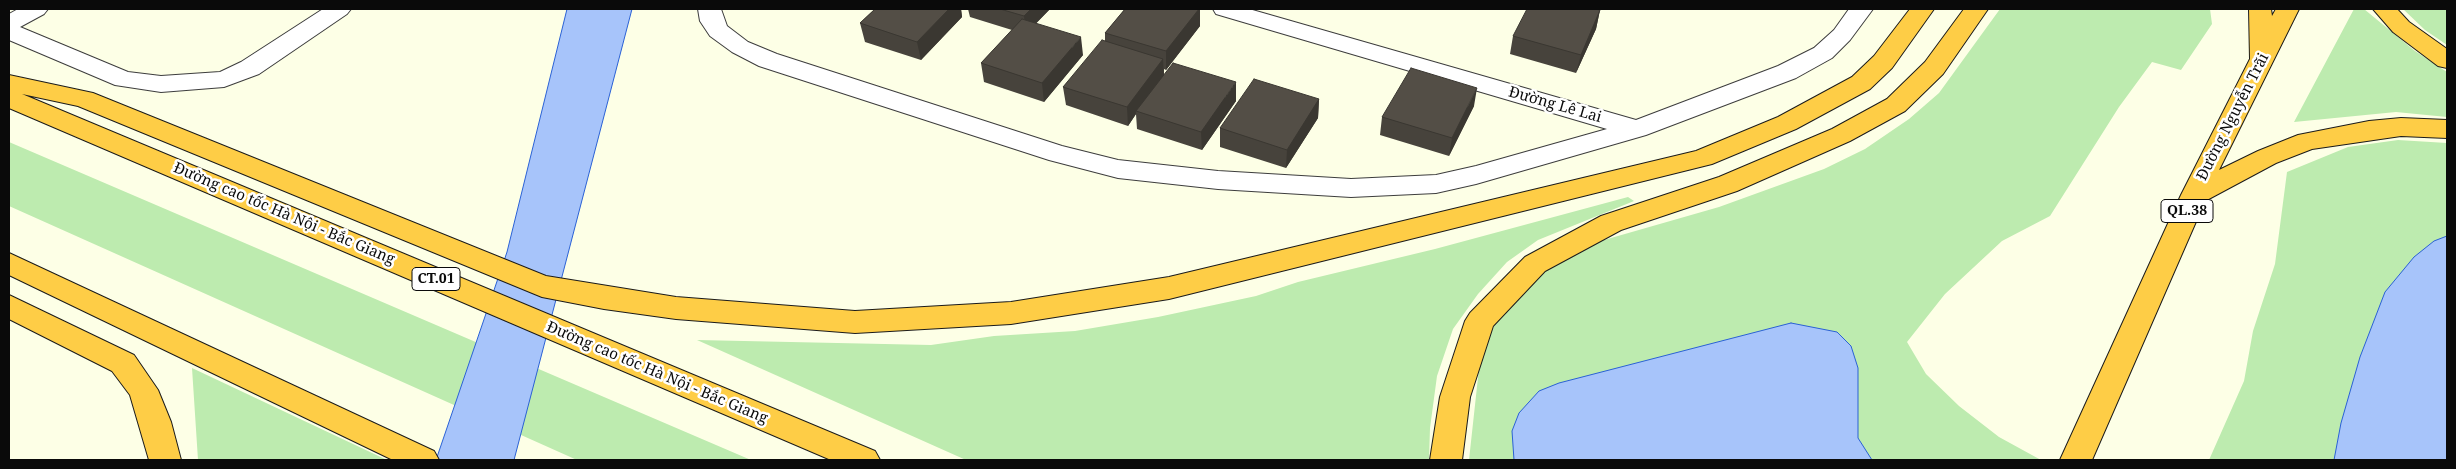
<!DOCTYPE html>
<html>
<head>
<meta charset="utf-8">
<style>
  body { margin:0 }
  #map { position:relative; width:2456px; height:469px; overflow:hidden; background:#fdffe6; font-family:"Noto Serif",serif }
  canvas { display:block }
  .frame { position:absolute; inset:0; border:10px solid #0a0a0a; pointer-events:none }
</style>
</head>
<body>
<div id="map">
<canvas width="2456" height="469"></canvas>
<div class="frame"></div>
</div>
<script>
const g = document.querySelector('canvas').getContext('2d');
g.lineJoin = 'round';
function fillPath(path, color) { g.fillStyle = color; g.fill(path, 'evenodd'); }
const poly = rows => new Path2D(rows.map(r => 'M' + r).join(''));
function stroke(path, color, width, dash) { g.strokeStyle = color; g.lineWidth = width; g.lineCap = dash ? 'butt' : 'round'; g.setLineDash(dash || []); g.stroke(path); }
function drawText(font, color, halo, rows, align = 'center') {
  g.font = font + ' "Noto Serif",serif'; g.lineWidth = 5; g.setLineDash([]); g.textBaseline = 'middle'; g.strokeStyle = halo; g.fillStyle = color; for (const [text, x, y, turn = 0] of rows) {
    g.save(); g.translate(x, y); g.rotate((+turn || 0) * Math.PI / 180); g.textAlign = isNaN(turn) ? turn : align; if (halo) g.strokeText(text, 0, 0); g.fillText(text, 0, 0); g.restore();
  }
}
fillPath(poly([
  [2000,9,2210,9,2212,24,2181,70,2152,62,2119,107,2050,216,2002,241,1945,294,1907,342,1926,374,1959,406,1999,437,2041,460,1469,460,1481,350,1498,319,1535,275,1597,242,1719,207,1824,169,1865,149,1909,119,1939,93],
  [2354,9,2364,9,2415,51,2447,72,2447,117,2396,112,2294,122],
  [2403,9,2447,9,2447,45,2425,30],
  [2398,140,2447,143,2447,460,2209,460,2244,381,2253,331,2275,264,2287,172,2348,147],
  [9,142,751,460,577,460,9,206],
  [1628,197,1634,201,1538,240,1507,262,1478,294,1453,329,1437,376,1430,428,1429,460,966,460,697,340,931,345,994,336,1075,331,1158,317,1256,296,1298,282,1435,249],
  [192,368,387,460,198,460]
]), '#bdebaf');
const water = poly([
  [567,9,632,9,514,460,436,460,507,252,567,9],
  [2447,236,2447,460,2334,460,2341,423,2360,357,2385,292,2414,257,2434,241,2447,236],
  [1791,323,1837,332,1851,346,1858,368,1858,438,1872,460,1514,460,1512,431,1519,413,1539,391,1559,383,1791,323]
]);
fillPath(water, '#a7c4fa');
stroke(water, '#2a61d5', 1);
const minor = poly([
  [18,9,48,9,44,14,20,27,128,72,161,76,220,72,241,62,323,9,351,9,347,14,259,74,224,87,161,92,115,85,9,40,9,14,18,9],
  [698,9,721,9,727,26,748,42,777,54,1062,146,1118,160,1218,171,1351,179,1436,175,1476,166,1607,129,1216,14,1213,9,1249,9,1636,120,1778,66,1814,48,1834,30,1849,9,1873,9,1850,40,1832,58,1796,78,1646,135,1476,184,1436,193,1351,197,1218,189,1118,178,1049,160,759,66,732,52,710,36,700,21,698,9]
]);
const highway = poly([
  [1910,9,1934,9,1892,68,1870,89,1796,129,1712,164,1169,299,1011,324,855,333,676,319,604,309,542,297,78,106,22,94,875,451,880,460,831,460,9,108,9,75,93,93,546,276,676,297,855,311,1011,302,1169,277,1696,151,1778,117,1852,77,1874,56,1910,9],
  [1964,9,1988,9,1943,74,1905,111,1850,141,1737,191,1621,230,1545,271,1493,326,1470,397,1462,460,1430,460,1440,397,1465,321,1470,313,1525,257,1601,216,1719,177,1832,129,1887,99,1925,62,1964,9],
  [2249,9,2271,9,2272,16,2276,9,2299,9,2219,170,2258,151,2298,135,2369,121,2401,118,2447,120,2447,138,2401,136,2312,149,2276,163,2205,201,2092,460,2060,460,2181,195,2250,59,2249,9],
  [2373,9,2397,9,2409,22,2447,49,2447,68,2438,66,2393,32,2373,9],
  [9,253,434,451,439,460,393,460,9,275,9,253],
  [9,295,134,355,158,390,171,422,181,460,149,460,130,395,112,371,9,319,9,295]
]);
stroke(minor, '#3d3d3d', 2);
stroke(highway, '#1b1b1b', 2);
fillPath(minor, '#fff');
fillPath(highway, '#fecd46');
fillPath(poly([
  [875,9,961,9,962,17,921,60,865,42,860,23],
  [968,9,1050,9,1036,23,1083,55,1044,102,984,82,981,63,1012,30,970,17],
  [1125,9,1200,9,1200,26,1166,70,1164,69,1164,75,1236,101,1202,150,1137,129,1136,114,1128,126,1066,105,1063,87,1105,41,1105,33],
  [1600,10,1596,29,1576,73,1510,54,1513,36],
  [1319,99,1318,118,1286,168,1220,147,1220,128],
  [1474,106,1449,156,1380,135,1382,117]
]), '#47433c');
fillPath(poly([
  [949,9,961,9,962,17,921,60,917,42],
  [1031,9,1050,9,1026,34,1024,16],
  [1199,9,1200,9,1200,26,1166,70,1166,51],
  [1600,10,1596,29,1576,73,1581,55],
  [1081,37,1083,55,1044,102,1042,83],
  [1163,59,1164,78,1136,111,1136,114,1128,126,1127,107],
  [1236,82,1236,101,1202,150,1201,132],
  [1477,88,1474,106,1449,156,1452,138],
  [1319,99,1318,118,1286,168,1287,150]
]), '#3a3731');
const building = poly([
  [875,9,949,9,917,42,860,23,875,9],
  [1000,9,1031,9,1024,16,1000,9],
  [1125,9,1199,9,1166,51,1105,33,1125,9],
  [1527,9,1594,9,1600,10,1581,55,1513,36,1527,9],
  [1022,19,1081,37,1042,83,981,63,1022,19],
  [1102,40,1163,59,1127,107,1063,87,1102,40],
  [1173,63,1236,82,1201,132,1136,111,1173,63],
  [1411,68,1477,88,1452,138,1382,117,1411,68],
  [1254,79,1319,99,1287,150,1220,128,1254,79]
]);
fillPath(building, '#534e46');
stroke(building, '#3a3731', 1);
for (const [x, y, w] of [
  [2187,211,52],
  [436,279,48]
]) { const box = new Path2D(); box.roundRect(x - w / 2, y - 11.5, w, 23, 4); g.fillStyle = '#fff'; g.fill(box); stroke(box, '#0a0a0a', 1); }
drawText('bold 14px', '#0a0a0a', null, [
  ["QL.38",2187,211],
  ["CT.01",436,279]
]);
drawText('15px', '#0a0a0a', '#fff', [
  ["Đường Lê Lai",1555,105,16],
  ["Đường Nguyễn Trãi",2233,117,-63],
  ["Đường cao tốc Hà Nội - Bắc Giang",284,214,23],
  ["Đường cao tốc Hà Nội - Bắc Giang",657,373,23]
]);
</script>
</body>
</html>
